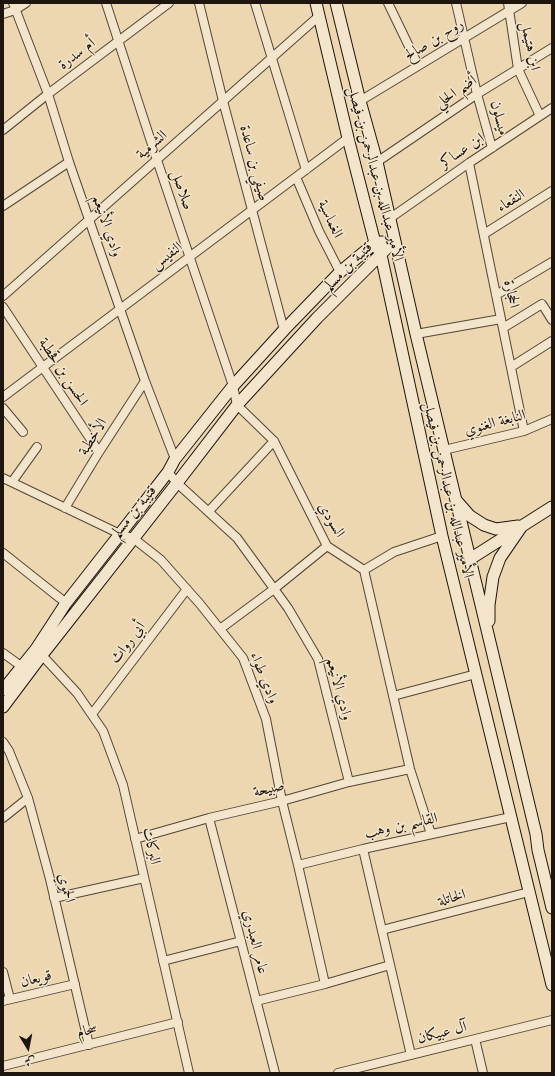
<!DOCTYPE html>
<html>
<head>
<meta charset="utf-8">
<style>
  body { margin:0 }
  #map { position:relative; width:555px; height:1076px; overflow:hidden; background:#ecd7b0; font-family:"Old Standard TT",Amiri,serif }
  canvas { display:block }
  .frame { position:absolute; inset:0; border:4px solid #1e150e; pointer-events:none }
  .north { position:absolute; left:8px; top:1028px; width:40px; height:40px; -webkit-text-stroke:3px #f3e5cc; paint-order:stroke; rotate:170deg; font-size:11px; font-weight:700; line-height:16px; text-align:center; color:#1e150e }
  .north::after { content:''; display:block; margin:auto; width:14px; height:18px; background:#1e150e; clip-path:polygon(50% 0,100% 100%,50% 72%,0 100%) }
</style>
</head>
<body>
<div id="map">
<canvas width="555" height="1076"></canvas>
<div class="frame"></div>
<div class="north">ش</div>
</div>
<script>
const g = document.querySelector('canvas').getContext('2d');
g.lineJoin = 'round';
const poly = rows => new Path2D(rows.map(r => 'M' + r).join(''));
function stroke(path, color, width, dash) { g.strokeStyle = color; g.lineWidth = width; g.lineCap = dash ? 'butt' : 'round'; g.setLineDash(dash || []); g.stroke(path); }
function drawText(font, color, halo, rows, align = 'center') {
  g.font = font + ' "Old Standard TT",Amiri,serif'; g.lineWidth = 3; g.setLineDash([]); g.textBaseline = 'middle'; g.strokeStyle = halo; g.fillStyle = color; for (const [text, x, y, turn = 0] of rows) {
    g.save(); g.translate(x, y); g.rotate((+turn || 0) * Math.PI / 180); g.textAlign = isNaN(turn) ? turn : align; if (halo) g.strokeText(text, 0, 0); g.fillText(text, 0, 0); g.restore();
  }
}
const street = poly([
  [13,3,48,94,69,162,145,381,175,459],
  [106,3,157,160,233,386,237,405,274,441,327,546,364,570,410,769,431,834],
  [199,3,223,101,284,330],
  [255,3,306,170],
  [388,3,418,65],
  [456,3,477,94,492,148],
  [508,3,518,69,540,116],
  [3,14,15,10,26,3],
  [360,101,522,3],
  [3,130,48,94,169,3],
  [377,162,477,94,552,48],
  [469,163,524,431],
  [296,177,319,231,340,272],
  [3,206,69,162],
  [389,219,469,163,552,108],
  [484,234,552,191],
  [496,295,552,262],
  [3,296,319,16],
  [3,307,99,452],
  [503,328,542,304,552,320],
  [416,334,501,319],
  [511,367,552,341],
  [3,397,348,138],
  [3,408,23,432],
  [444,450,524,431,552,419],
  [168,472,177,483,237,538,288,608,318,659,349,782],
  [3,478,120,534,133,538,161,560,200,604,243,658,266,719,282,801,298,865,325,984],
  [12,482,37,447],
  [65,508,99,452,145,381],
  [209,511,274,441],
  [3,553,66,603],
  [364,570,394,552,442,536],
  [220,629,274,589,327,546],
  [39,652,77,693,103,731,123,785,189,1073],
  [3,653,21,666],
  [393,696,476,674],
  [92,714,187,589],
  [3,742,9,751,28,798,50,879,89,1045],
  [3,818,28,798],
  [209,818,275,1073],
  [135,839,209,818,282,801,349,782,410,769],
  [363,849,411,1055],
  [298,865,363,849,511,817],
  [54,898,144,878],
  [382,930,529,892],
  [163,961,241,941],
  [3,972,10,999],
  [3,1001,75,984],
  [256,1001,325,984,390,965],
  [475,1039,483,1073],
  [3,1066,178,1022],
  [338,1073,552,1020]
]);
const secondary = poly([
  [316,3,348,138,375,243,381,255,442,536,552,985],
  [336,3,360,101,377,162,416,334,536,834,538,850,552,908],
  [456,500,470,516,484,525,496,529,518,526],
  [470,559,552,507],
  [489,621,489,605,493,577,500,558,522,526],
  [3,690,36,649,66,603,120,534,168,472,175,459,233,386,284,330,340,272,375,243,382,242],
  [3,707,42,655,177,483,237,405,317,318,394,241]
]);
stroke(street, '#524636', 10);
stroke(secondary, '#1e150e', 13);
stroke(street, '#f3e5cc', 8);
stroke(secondary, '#f3e5cc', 11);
drawText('15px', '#1e150e', '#f3e5cc', [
  ["روح بن صالح",434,40,-31],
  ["ابن هتيمل",530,46,78],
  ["أم سدرة",77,54,-37],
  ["أضم الحلي",456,92,-34],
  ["ميسلون",499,118,75],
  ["الشرمية",152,145,-41],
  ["ابن عساكر",462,151,-34],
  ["صيفي بن ساعدة",254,163,75],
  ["الأمير عبدالله بن عبدالرحمن بن فيصل",375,174,75],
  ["صلاصل",182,190,71],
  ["النقعاء",511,201,-32],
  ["الغماسية",330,219,65],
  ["وادي الأنيعم",107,226,71],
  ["النفيس",167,256,-37],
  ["قتيبة بن مسلم",348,267,-45],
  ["الحجارة",511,294,78],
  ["الحسن بن قحطبة",63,372,57],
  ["النابغة الغنوي",495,423,-15],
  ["الأخطبة",93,437,-58],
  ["الأمير عبدالله بن عبدالرحمن بن فيصل",448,490,77],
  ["قتيبة بن مسلم",134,512,-51],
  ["السودي",331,520,59],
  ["أبي رواث",128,643,-53],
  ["وادي طواء",264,678,68],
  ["وادي الأنيعم",339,689,75],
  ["صبيحة",269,789,-14],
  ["القاسم بن وهب",401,826,-12],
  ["البركات",151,846,77],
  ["الحموي",66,888,76],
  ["الخاتلة",452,898,-15],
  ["عامر العبدري",255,942,76],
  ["قويعان",36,979,-14],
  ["سحام",87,1031,-14],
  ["آل عبيكان",442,1033,-14]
]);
</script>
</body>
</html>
